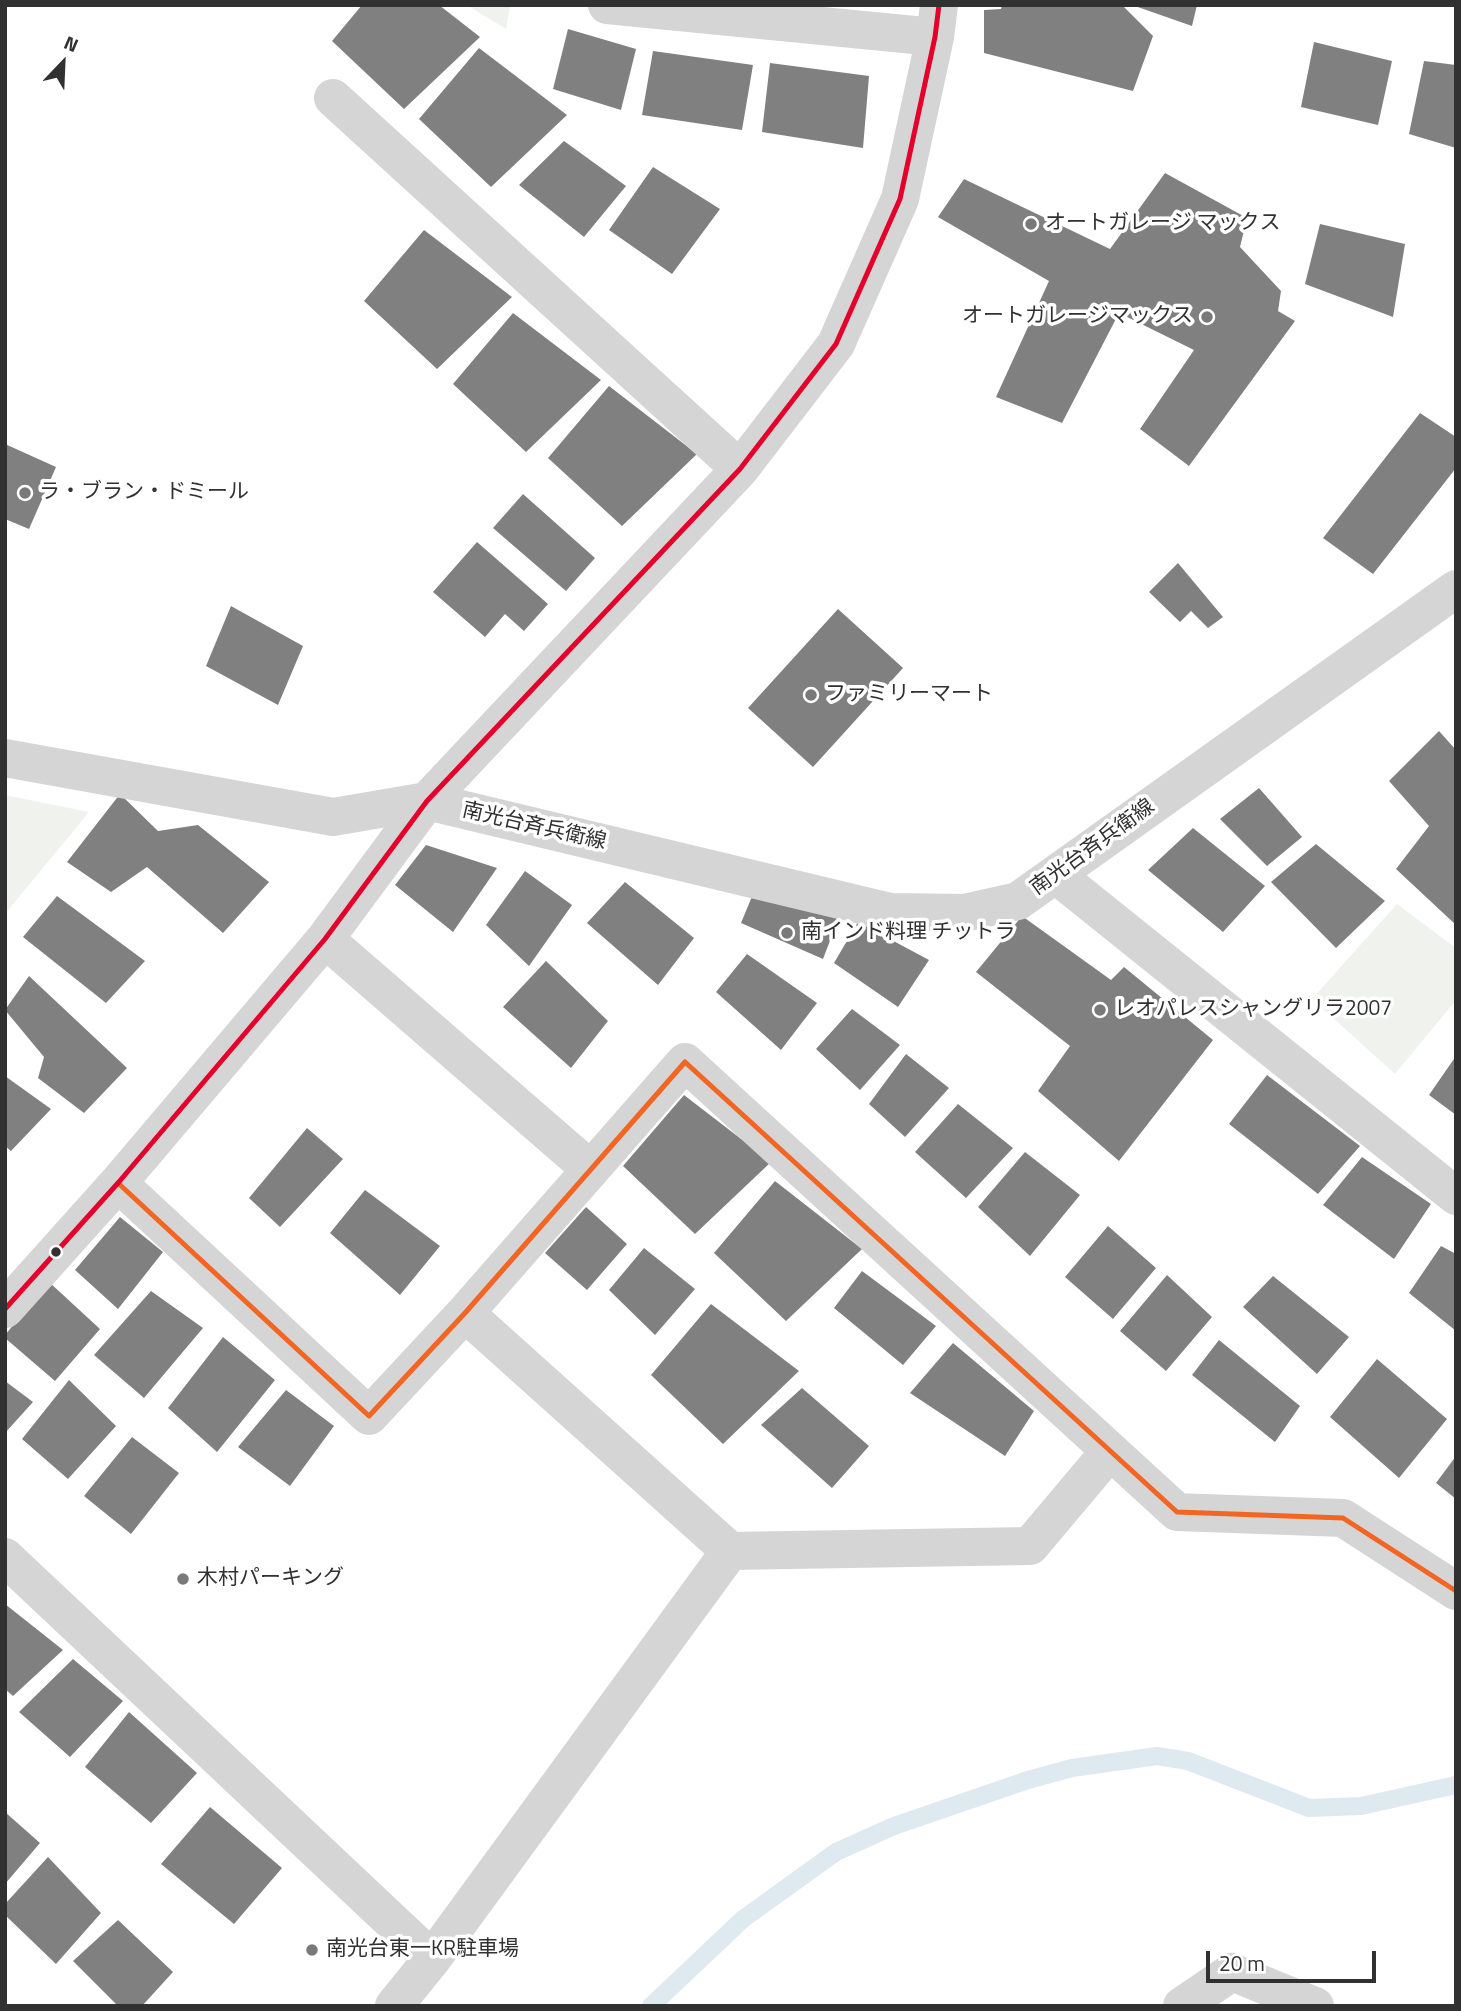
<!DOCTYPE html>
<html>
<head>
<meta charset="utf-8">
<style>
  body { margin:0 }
  #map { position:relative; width:1461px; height:2011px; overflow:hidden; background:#fff; font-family:"Titillium Web",sans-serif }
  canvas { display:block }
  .frame { position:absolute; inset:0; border:7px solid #313131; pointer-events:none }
  .north { position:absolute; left:28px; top:28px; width:70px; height:70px; -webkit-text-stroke:5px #fff; paint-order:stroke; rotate:23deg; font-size:19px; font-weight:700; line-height:28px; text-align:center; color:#313131 }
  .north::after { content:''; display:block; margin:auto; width:24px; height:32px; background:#313131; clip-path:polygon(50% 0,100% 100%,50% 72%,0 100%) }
  .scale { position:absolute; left:1206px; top:1951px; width:170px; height:32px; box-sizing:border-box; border:4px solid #313131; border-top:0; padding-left:9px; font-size:21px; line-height:24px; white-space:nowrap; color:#313131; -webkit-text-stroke:5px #fff; paint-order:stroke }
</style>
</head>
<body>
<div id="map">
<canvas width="1461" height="2011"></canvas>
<div class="frame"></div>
<div class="north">N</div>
<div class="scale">20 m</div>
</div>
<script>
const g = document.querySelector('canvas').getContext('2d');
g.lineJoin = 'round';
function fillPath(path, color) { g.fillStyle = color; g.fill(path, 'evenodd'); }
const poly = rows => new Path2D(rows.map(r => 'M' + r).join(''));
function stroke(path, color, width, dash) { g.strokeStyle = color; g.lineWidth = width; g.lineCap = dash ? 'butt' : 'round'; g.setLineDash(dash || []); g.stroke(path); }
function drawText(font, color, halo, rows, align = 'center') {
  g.font = font + ' "Titillium Web","Noto Sans JP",sans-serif'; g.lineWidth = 7; g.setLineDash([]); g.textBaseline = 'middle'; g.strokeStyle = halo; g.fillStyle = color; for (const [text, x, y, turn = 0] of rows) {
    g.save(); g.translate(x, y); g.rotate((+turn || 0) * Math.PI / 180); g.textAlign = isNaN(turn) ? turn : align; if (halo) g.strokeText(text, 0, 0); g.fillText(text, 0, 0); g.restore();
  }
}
fillPath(poly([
  [467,5,510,5,506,29],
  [5,795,89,812,5,914],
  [1397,904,1456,948,1456,1000,1395,1074,1312,999]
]), '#f0f3ed');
stroke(poly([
  [651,2006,743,1919,836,1852,894,1826,1028,1780,1072,1768,1157,1756,1188,1761,1309,1808,1361,1806,1456,1785]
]), '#dee9f0', 18);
fillPath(poly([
  [362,5,439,5,480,37,404,109,332,41],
  [1002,5,1122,5,1153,36,1133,91,984,53,984,10,1001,9],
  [1132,5,1197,5,1192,26],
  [568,29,636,49,621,110,553,89],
  [1314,42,1392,61,1378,125,1301,107],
  [479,48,567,115,491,187,419,119],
  [653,51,753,65,742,130,642,115],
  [1424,61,1456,65,1456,148,1409,134],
  [770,63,869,76,863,148,762,132],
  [564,141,626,186,584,237,519,185],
  [653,167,720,209,672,274,609,230],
  [1165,173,1247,218,1240,247,1281,291,1278,311,1295,321,1189,466,1140,429,1194,350,1119,313,1062,423,996,397,1049,281,938,217,964,179,1110,249],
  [1320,224,1405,244,1393,317,1305,284],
  [424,230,512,297,437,369,364,301],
  [513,313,601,380,526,452,453,384],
  [609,386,697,454,622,526,548,458],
  [1420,413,1456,437,1456,468,1373,574,1323,538],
  [5,444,56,467,29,529,5,519],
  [523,494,595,558,566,591,493,528],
  [477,542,548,604,524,631,505,614,485,637,433,592],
  [1178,563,1223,617,1208,628,1191,611,1180,622,1149,592],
  [231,606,303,646,278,705,206,666],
  [838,609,903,668,813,767,748,708],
  [1439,731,1456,750,1456,925,1396,869,1429,826,1389,781],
  [1259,788,1302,837,1267,866,1220,819],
  [120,794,158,831,198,825,269,882,223,933,147,867,111,892,67,862],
  [1193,828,1265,886,1223,932,1148,870],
  [1316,844,1385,901,1336,948,1271,882],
  [426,845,497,868,453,932,395,885],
  [525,871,572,905,529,966,486,925],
  [625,882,694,938,658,985,587,923],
  [753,894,839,917,823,959,741,923],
  [57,896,145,961,106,1003,23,937],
  [1022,916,1111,980,1124,967,1213,1040,1119,1161,1038,1091,1070,1046,976,972],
  [858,922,929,960,898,1007,834,963],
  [747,954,817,1003,781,1050,716,992],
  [546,961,608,1021,571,1068,503,1007],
  [29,976,127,1068,84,1113,38,1078,44,1057,5,1010],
  [852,1009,900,1045,860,1090,816,1049],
  [906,1054,949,1088,905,1137,869,1104],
  [1456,1056,1456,1115,1429,1095],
  [1267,1075,1360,1146,1318,1194,1229,1124],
  [5,1076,51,1109,11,1151,5,1146],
  [684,1095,771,1162,695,1234,623,1166],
  [958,1104,1013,1148,966,1198,915,1152],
  [307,1128,343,1159,280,1227,249,1198],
  [1025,1152,1080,1195,1030,1256,978,1207],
  [1362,1157,1431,1204,1394,1259,1323,1205],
  [775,1181,862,1249,786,1321,714,1253],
  [365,1190,440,1246,400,1295,330,1233],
  [586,1207,627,1244,587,1290,545,1253],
  [120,1217,163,1252,118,1309,75,1270],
  [1108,1226,1156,1268,1113,1319,1065,1277],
  [1441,1246,1456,1254,1456,1331,1409,1293],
  [644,1248,695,1289,655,1335,609,1290],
  [862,1271,936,1326,903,1365,834,1308],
  [1167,1275,1212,1317,1166,1371,1120,1331],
  [1273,1276,1349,1337,1317,1374,1243,1307],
  [49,1282,100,1329,55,1381,5,1338,5,1335],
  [151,1291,203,1328,144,1398,94,1355],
  [711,1304,799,1371,723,1444,651,1375],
  [223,1337,275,1380,217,1452,168,1408],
  [1219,1340,1300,1406,1275,1442,1192,1375],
  [953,1343,1034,1411,1005,1456,910,1393],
  [1377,1359,1447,1419,1399,1478,1330,1417],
  [69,1380,116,1426,68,1479,22,1439],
  [5,1381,33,1402,5,1433],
  [802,1388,869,1446,832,1488,761,1425],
  [286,1390,334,1426,290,1486,238,1447],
  [132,1437,179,1473,131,1534,84,1496],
  [1456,1456,1456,1499,1436,1483],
  [5,1604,63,1650,13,1696,5,1689],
  [73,1659,123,1701,70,1757,19,1712],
  [129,1712,197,1773,151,1823,85,1767],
  [210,1807,282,1868,234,1924,161,1864],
  [5,1812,40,1843,5,1884],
  [48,1857,101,1913,56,1964,5,1915,5,1904],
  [118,1920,173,1972,142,2006,118,2006,73,1961]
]), '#808080');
stroke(poly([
  [607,5,935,37],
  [333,98,740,469],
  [5,758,333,817,427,801,890,912,964,913,1018,901,1456,589],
  [1056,875,1456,1196],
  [325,939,590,1169],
  [118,1183,369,1416,465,1313,685,1062,1177,1512,1343,1518,1456,1591],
  [5,1309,118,1183,325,939,427,801,740,469,836,344,900,199,935,37,939,5],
  [465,1313,730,1551],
  [5,1557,432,1959],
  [394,2006,432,1959,730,1551,1030,1546,1110,1451],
  [1182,2006,1232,1972,1315,2006]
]), '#d5d5d5', 38);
stroke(poly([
  [118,1183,369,1416,465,1313,685,1062,1177,1512,1343,1518,1456,1591]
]), '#f26522', 5);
stroke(poly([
  [5,1309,118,1183,325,939,427,801,740,469,836,344,900,199,935,37,939,5]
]), '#e4002b', 5);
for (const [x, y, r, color] of [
  [1031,224,7,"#797979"],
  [1207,317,7,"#797979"],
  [25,493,7,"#797979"],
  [811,695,7,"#797979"],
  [787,933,7,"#797979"],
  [1100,1010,7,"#797979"],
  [56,1252,6,"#313131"],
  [183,1579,7,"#797979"],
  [312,1950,7,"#797979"]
]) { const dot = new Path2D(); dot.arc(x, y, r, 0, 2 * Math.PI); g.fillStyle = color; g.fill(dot); stroke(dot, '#fff', 2.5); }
drawText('21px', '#313131', '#fff', [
  ["オートガレージ マックス",1045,224],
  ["オートガレージマックス",1193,317,"right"],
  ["ラ・ブラン・ドミール",39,493],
  ["ファミリーマート",825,695],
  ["南インド料理 チットラ",801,933],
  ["レオパレスシャングリラ2007",1114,1010],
  ["木村パーキング",197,1579],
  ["南光台東一KR駐車場",326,1950]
], 'left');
drawText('21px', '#313131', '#fff', [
  ["南光台斉兵衛線",534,827,13],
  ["南光台斉兵衛線",1093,848,-36]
]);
</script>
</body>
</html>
